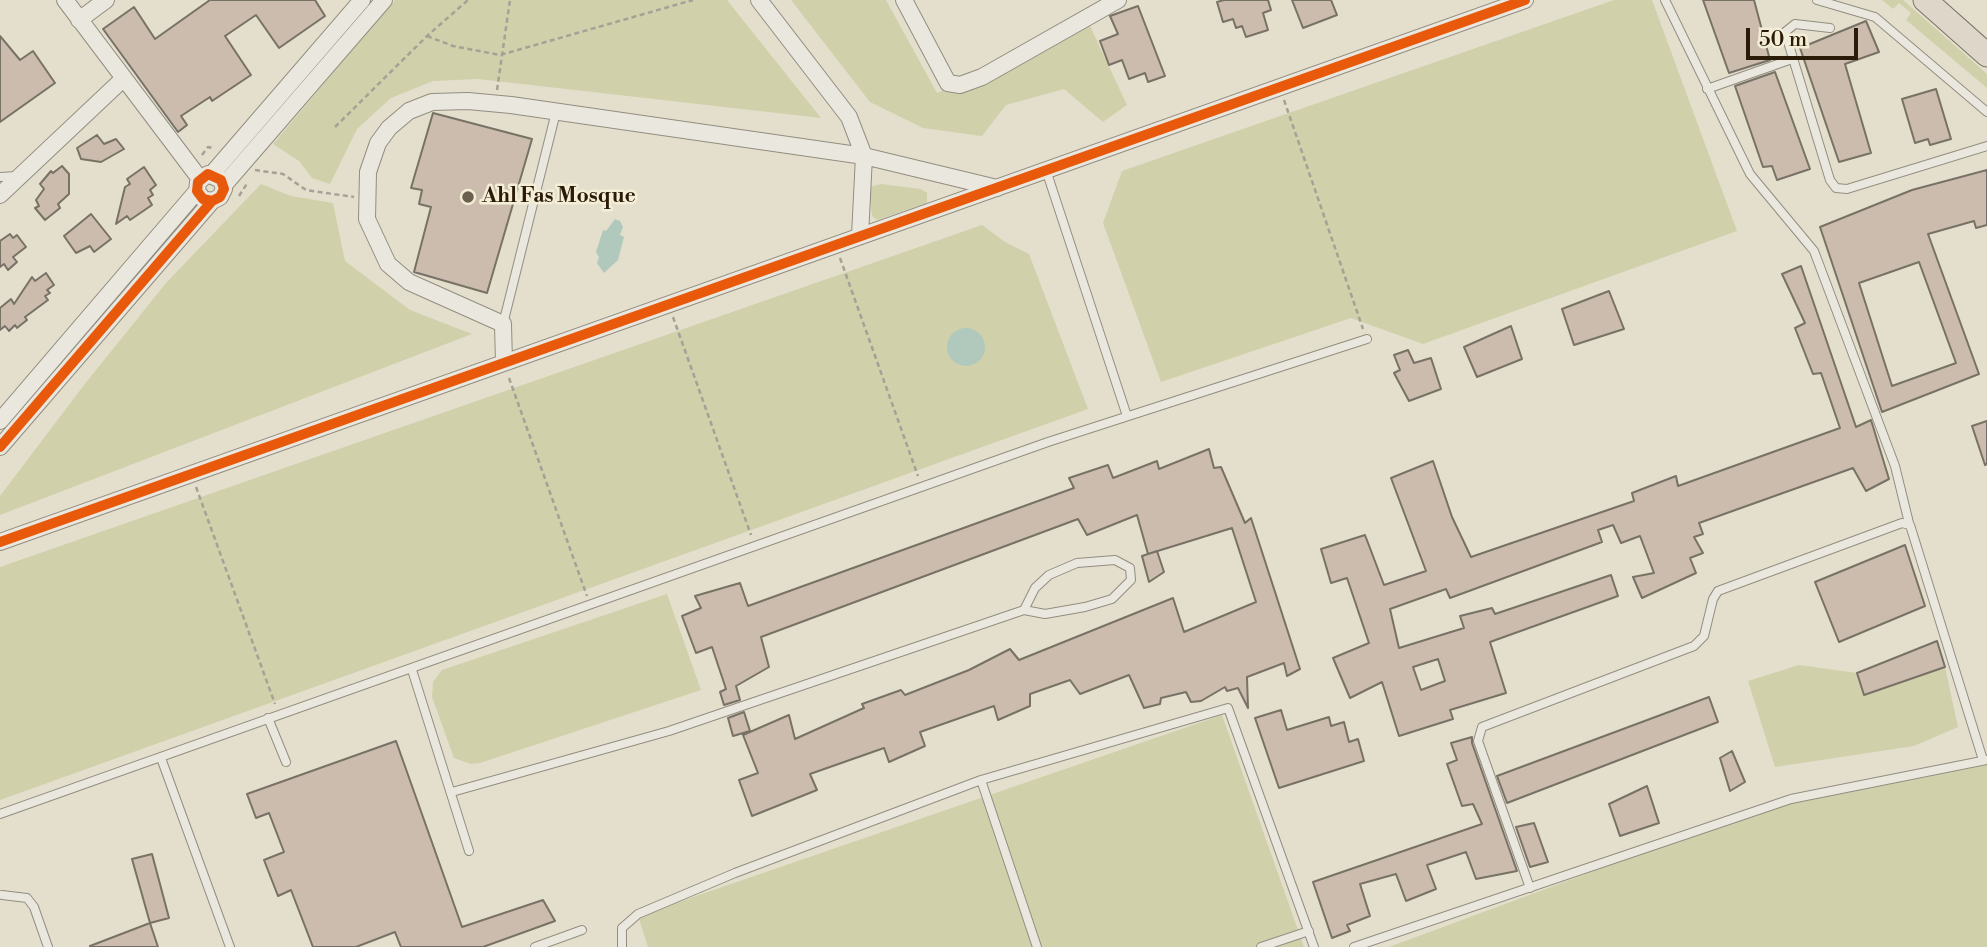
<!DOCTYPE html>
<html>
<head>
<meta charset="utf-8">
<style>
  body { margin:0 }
  #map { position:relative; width:1987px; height:947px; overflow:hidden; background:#e4dfcc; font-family:"Libre Bodoni",serif }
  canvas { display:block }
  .scale { position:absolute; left:1746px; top:28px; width:112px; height:32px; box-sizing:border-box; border:4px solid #2a1a08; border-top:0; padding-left:9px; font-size:21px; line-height:24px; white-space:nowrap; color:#2a1a08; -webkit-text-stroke:5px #f5eed7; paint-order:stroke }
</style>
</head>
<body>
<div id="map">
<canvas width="1987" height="947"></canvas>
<div class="scale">50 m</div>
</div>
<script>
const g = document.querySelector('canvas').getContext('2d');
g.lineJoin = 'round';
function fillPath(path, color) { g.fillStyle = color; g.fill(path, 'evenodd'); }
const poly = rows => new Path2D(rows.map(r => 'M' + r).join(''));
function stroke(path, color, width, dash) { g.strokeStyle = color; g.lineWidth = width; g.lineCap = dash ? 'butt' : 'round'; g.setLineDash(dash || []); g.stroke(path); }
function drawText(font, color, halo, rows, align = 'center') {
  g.font = font + ' "Libre Bodoni",serif'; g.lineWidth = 5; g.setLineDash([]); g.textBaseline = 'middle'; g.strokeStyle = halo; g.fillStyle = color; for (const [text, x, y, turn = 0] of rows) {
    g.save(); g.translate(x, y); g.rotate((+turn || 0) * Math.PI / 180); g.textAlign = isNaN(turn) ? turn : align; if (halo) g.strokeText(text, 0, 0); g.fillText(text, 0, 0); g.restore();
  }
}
fillPath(poly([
  [395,0,727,0,821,118,478,79,433,81,391,98,357,129,330,184,312,178,299,161,273,144],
  [791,0,886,0,937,93,1090,26,1127,105,1103,122,1064,89,1006,105,982,136,923,128,870,102],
  [1614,0,1652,0,1737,231,1423,344,1351,318,1161,382,1103,223,1122,171],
  [1882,0,1903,0,1987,74,1987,88,1906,20,1911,13,1899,3,1893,9],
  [261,184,291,196,333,203,345,261,410,310,472,334,0,515,0,496,84,385,166,283],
  [881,184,921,189,927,193,927,203,877,220,872,216,869,190,870,187],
  [982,225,1005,242,1029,254,1088,409,0,800,0,567],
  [667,594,701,690,480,763,471,764,454,758,432,697,433,682,442,670],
  [1799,665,1857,673,1864,695,1945,667,1958,727,1914,746,1775,767,1748,681],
  [1222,715,1304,947,648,947,638,916],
  [1987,764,1987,947,1389,947,1772,805]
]), '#d0d0aa');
fillPath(poly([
  [615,219,620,221,623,227,620,235,624,237,618,260,604,273,597,263,599,257,596,252,603,230,606,231],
  '947 347a19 19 0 1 1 38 0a19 19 0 1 1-38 0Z'
]), '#b0c9bc');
const building = poly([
  [210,0,315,0,325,16,279,48,256,15,225,36,251,75,212,101,210,97,181,116,187,125,178,132,103,29,134,7,155,39,210,0],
  [1224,0,1268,0,1271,10,1263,13,1268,30,1246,37,1242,26,1236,28,1233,19,1223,22,1217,2,1224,0],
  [1292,0,1331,0,1337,15,1303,28,1292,0],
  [1703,0,1754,0,1770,60,1729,73,1703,0],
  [1138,6,1165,76,1148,82,1145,73,1129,79,1122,60,1109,65,1100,41,1118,34,1110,16,1138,6],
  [1866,21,1879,52,1845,64,1871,153,1839,162,1800,48,1866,21],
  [0,36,20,60,33,51,55,83,0,122,0,36],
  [1775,72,1810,169,1777,180,1772,166,1763,167,1735,86,1775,72],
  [1936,89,1951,139,1930,145,1928,139,1915,143,1902,99,1936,89],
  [433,113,532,139,487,293,414,272,431,207,419,204,422,190,411,188,433,113],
  [97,135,104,144,116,139,124,149,101,162,81,159,77,148,97,135],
  [62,166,69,174,69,194,58,204,60,208,45,220,35,208,39,206,36,200,44,189,40,184,51,171,53,173,62,166],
  [144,167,156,185,150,190,153,195,148,198,152,205,130,220,127,216,116,224,125,187,130,184,127,179,144,167],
  [1987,170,1987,225,1976,228,1974,221,1928,234,1979,374,1882,412,1820,227,1912,190,1987,170],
  [1919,262,1956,363,1892,386,1859,283,1919,262],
  [91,214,111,239,94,252,90,246,76,253,64,236,91,214],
  [10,234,13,238,17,235,26,247,13,257,17,262,8,270,4,264,0,267,0,241,10,234],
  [1801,266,1856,427,1871,420,1889,479,1866,491,1853,468,1699,523,1703,534,1694,537,1703,553,1690,558,1696,573,1642,598,1633,577,1654,573,1640,536,1621,543,1613,525,1598,530,1602,542,1450,598,1446,589,1390,609,1399,648,1464,628,1460,616,1492,608,1495,614,1611,575,1618,596,1490,642,1506,693,1450,710,1453,719,1399,736,1382,682,1350,698,1333,658,1369,643,1347,578,1331,583,1321,549,1365,535,1384,585,1426,571,1391,478,1433,461,1452,517,1471,557,1634,501,1632,493,1676,476,1678,486,1840,428,1821,373,1813,374,1795,328,1805,323,1782,274,1801,266],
  [1438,659,1445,681,1421,690,1413,667,1438,659],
  [46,273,54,285,47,290,50,293,45,296,48,300,25,317,27,320,17,328,15,325,9,331,5,326,0,330,0,308,11,299,14,304,32,277,35,281,46,273],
  [1609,291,1624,329,1574,345,1562,309,1609,291],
  [1511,326,1522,359,1477,377,1464,347,1511,326],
  [1408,350,1414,363,1431,358,1441,389,1409,401,1394,373,1400,370,1394,355,1408,350],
  [1987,421,1987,464,1985,465,1972,426,1987,421],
  [1209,449,1214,468,1221,467,1245,523,1251,518,1300,669,1287,676,1284,663,1247,677,1248,708,1238,688,1227,691,1225,687,1201,701,1191,702,1186,692,1161,698,1160,704,1144,708,1129,675,1080,694,1070,680,1030,694,1030,706,998,720,994,706,920,732,925,746,889,762,884,748,810,774,817,790,752,816,739,780,758,773,743,735,789,715,795,739,864,708,862,704,901,690,905,695,969,670,1010,649,1019,660,1173,598,1184,632,1256,602,1232,528,1148,554,1137,515,1087,535,1078,519,761,637,769,667,736,686,740,700,724,705,720,692,726,689,712,647,696,653,682,616,701,608,695,596,740,583,748,606,1074,488,1069,478,1108,465,1113,478,1157,461,1159,469,1209,449],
  [1905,545,1925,606,1839,642,1815,582,1905,545],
  [1157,551,1164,572,1149,582,1142,556,1157,551],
  [1937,641,1945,667,1864,695,1857,673,1937,641],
  [1709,697,1718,722,1507,803,1497,776,1709,697],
  [1281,710,1287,730,1329,717,1331,726,1344,722,1349,742,1358,739,1364,761,1279,788,1255,718,1281,710],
  [744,712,750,731,733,736,728,718,744,712],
  [1472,737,1472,743,1517,871,1476,879,1466,852,1427,865,1436,889,1406,901,1396,874,1360,884,1370,916,1347,925,1350,931,1332,938,1313,882,1482,824,1473,804,1462,806,1447,764,1457,760,1451,743,1472,737],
  [396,741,462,927,543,900,555,921,483,947,401,947,395,932,356,947,313,947,291,890,278,896,264,860,284,852,269,813,256,818,247,794,396,741],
  [1732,751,1745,782,1730,791,1720,758,1732,751],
  [1647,786,1659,823,1620,836,1609,804,1647,786],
  [1534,823,1548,862,1530,867,1516,827,1534,823],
  [152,854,169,918,150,923,132,859,152,854],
  [150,923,158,947,90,947,90,946,150,923]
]);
fillPath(building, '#cbbcae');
stroke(building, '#787266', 2);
const lane = poly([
  [1665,0,1750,174,1814,251,1895,466,1909,523],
  [1817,0,1875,17,1987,112],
  [1830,28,1795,24,1785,32,1830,180,1836,188,1847,189,1987,146],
  [1707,89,1792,59],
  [1046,170,1127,416],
  [0,177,17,176],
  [503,324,556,112],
  [412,670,469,851],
  [268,718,286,762],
  [161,758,230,947],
  [981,780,1037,947],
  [452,792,669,731,1024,610,1045,614,1085,607,1112,599,1131,580,1130,568,1115,560,1077,563,1049,575,1035,588,1024,610],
  [0,814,1048,442,1367,339],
  [1530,888,1478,741,1482,727,1694,646,1704,636,1713,599,1718,591,1902,523,1910,525,1983,760],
  [2,895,27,898,34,907,48,947],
  [535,947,582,930],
  [622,947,622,928,638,914,735,873,981,780,1228,708,1314,947],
  [1261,947,1309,931],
  [1354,947,1791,799,1987,760]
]);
const street = poly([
  [65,0,200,179],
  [759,0,849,117,864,156,860,236],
  [904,0,948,83,960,85,982,77,1118,0],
  [79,20,106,0],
  [212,174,362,0],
  [224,185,384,0],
  [0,195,123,79],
  [504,363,503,324,409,282,388,264,367,219,368,172,378,143,389,128,409,111,432,102,468,101,511,105,864,156,997,188],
  [0,421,197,191],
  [0,447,212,201,220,197,224,189,221,180,208,174,198,182,197,191,203,199,212,201],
  [0,542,1525,0]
]);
const primary = poly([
  [1925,0,1987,55]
]);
stroke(lane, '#928d80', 10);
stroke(street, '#928d80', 18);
stroke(primary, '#787266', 25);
stroke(poly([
  [427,36,453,46,500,55,693,0],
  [497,90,510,0],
  [1284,100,1363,329],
  [335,127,427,36,468,0],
  [202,155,208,147,213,148],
  [255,170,283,174,306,190,354,197],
  [239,196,248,182],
  [840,258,918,476],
  [673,317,751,535],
  [509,378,587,596],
  [196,487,275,704]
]), '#a5a197', 2.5, [5, 3.5]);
stroke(lane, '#eae8de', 8);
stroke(street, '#eae8de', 16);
stroke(primary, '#ded7c9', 23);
stroke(poly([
  [0,447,212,201,220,197,224,189,221,180,208,174,198,182,197,191,203,199,212,201],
  [0,542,1525,0]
]), '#e8590c', 10);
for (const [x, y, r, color] of [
  [468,197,7,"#6b5f4d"]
]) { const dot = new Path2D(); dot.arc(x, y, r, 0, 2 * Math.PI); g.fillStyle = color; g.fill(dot); stroke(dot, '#f5eed7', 2.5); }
drawText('bold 21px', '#2a1a08', '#f5eed7', [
  ["Ahl Fas Mosque",482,197]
], 'left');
</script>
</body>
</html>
